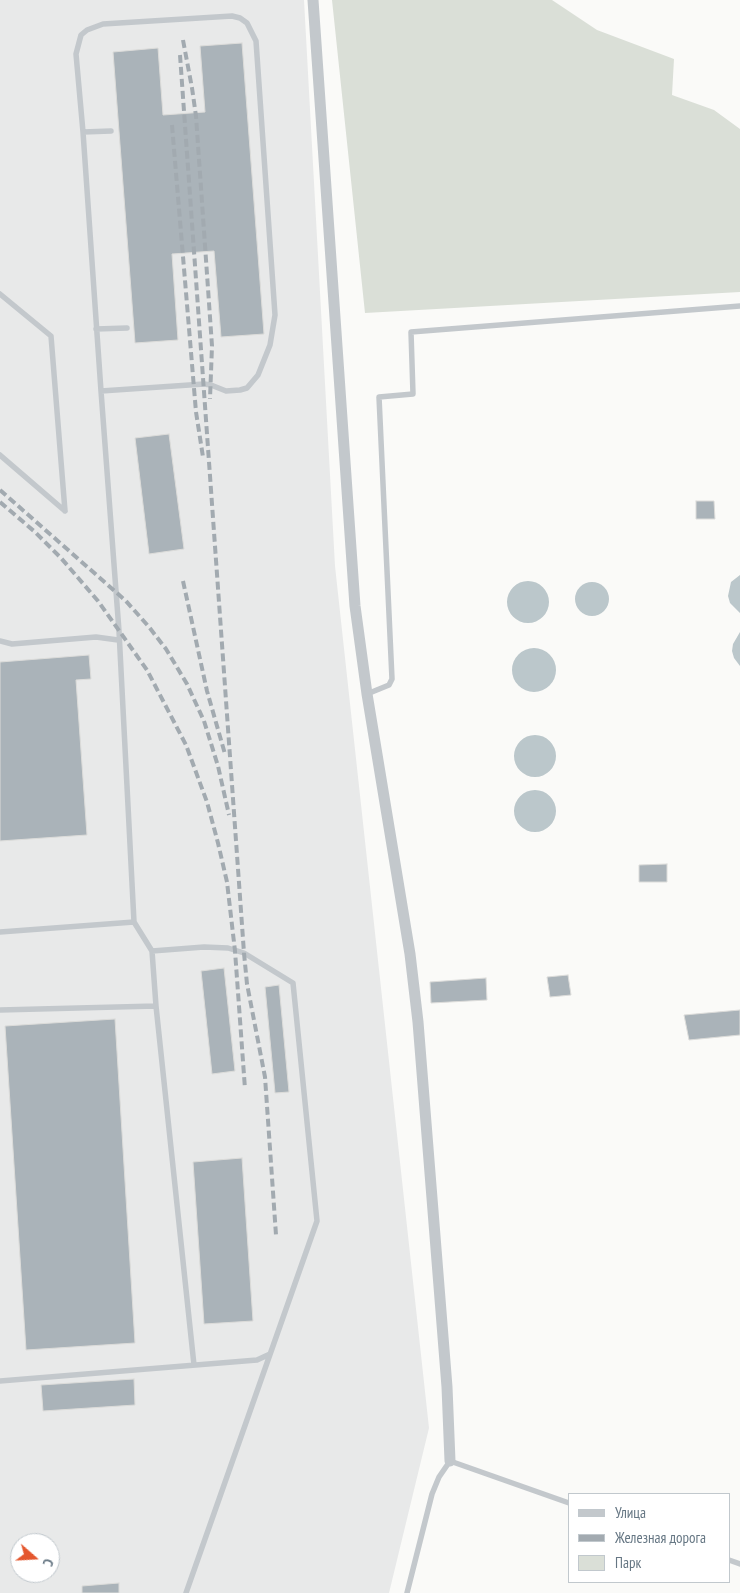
<!DOCTYPE html>
<html>
<head>
<meta charset="utf-8">
<style>
  body { margin:0 }
  #map { position:relative; width:740px; height:1593px; overflow:hidden; background:#fafaf8; font-family:"PT Sans Narrow",sans-serif }
  canvas { display:block }
  .legend { position:absolute; left:568px; top:1493px; width:162px; height:90px; box-sizing:border-box; background:#fff; border:1px solid #c1c8cd; margin:0; padding:6px 9px; list-style:none; font-size:15px; color:#657683 }
  .legend li { display:flex; align-items:center; gap:10px; height:25px }
  .legend b { width:25px; border:1px solid #c1c8cd }
  .north { position:absolute; left:10px; top:1533px; width:50px; height:50px; box-sizing:border-box; background:#fff; border:1px solid #c1c8cd; border-radius:50%; rotate:109deg; font-size:14px; font-weight:700; line-height:20px; text-align:center; color:#657683 }
  .north::after { content:''; display:block; margin:auto; width:18px; height:22px; background:#e4572e; clip-path:polygon(50% 0,100% 100%,50% 72%,0 100%) }
</style>
</head>
<body>
<div id="map">
<canvas width="740" height="1593"></canvas>
<ul class="legend">
<li><b style="height:6px;background:#c3c8cc"></b>Улица</li>
<li><b style="height:6px;background:#a2aab0"></b>Железная дорога</li>
<li><b style="height:14px;background:#dadfd7"></b>Парк</li>
</ul>
<div class="north">С</div>
</div>
<script>
const g = document.querySelector('canvas').getContext('2d');
g.lineJoin = 'round';
function fillPath(path, color) { g.fillStyle = color; g.fill(path, 'evenodd'); }
const poly = rows => new Path2D(rows.map(r => 'M' + r).join(''));
function stroke(path, color, width, dash) { g.strokeStyle = color; g.lineWidth = width; g.lineCap = dash ? 'butt' : 'round'; g.setLineDash(dash || []); g.stroke(path); }
fillPath(poly([
  [0,0,304,0,335,566,429,1428,389,1593,0,1593],
  [20,1543,50,1543,50,1573,20,1573]
]), '#e8e9e9');
fillPath(poly([
  [332,0,552,0,597,30,674,59,672,95,714,110,740,129,740,292,365,313]
]), '#dadfd7');
fillPath(poly([
  [740,575,740,613,730,603,728,596,731,582],
  '507 602a21 21 0 1 1 42 0a21 21 0 1 1-42 0Z',
  '575 599a17 17 0 1 1 34 0a17 17 0 1 1-34 0Z',
  [740,632,740,666,734,658,732,651,733,644],
  '512 670a22 22 0 1 1 44 0a22 22 0 1 1-44 0Z',
  '514 756a21 21 0 1 1 42 0a21 21 0 1 1-42 0Z',
  '514 811a21 21 0 1 1 42 0a21 21 0 1 1-42 0Z'
]), '#bbc7cb');
const building = poly([
  [242,43,264,334,221,337,214,251,172,254,178,340,135,343,113,52,158,48,163,115,205,112,200,46,242,43],
  [169,434,184,549,149,554,135,438,169,434],
  [696,501,714,501,715,519,696,519,696,501],
  [89,655,91,679,76,680,87,835,0,841,0,662,89,655],
  [667,864,667,882,639,882,639,865,667,864],
  [224,968,235,1071,212,1074,201,971,224,968],
  [568,975,571,995,550,997,547,977,568,975],
  [486,978,487,1000,431,1003,430,982,486,978],
  [279,985,289,1092,275,1093,265,987,279,985],
  [740,1010,740,1035,689,1040,684,1015,740,1010],
  [115,1019,135,1343,26,1350,5,1026,115,1019],
  [242,1158,253,1321,204,1324,193,1162,242,1158],
  [134,1379,135,1405,43,1411,41,1385,134,1379],
  [119,1583,119,1593,82,1593,82,1586,119,1583]
]);
fillPath(building, '#aab3b9');
stroke(building, '#dcdcda', 1);
stroke(poly([
  [83,132,111,131],
  [0,294,51,336,65,511],
  [96,329,127,328],
  [101,391,204,384,211,385,226,391,240,390,247,388,258,375,270,345,275,315,256,41,247,23,240,18,232,16,103,24,87,30,81,35,76,54,83,132,101,391,119,631,134,922],
  [0,455,65,511],
  [0,641,12,644,96,637,118,640],
  [367,694,389,685,392,679,379,397,413,394,411,332,740,306],
  [0,932,134,922,152,951,156,1006,0,1010],
  [152,951,204,947,228,948,244,953,293,983,317,1221,186,1593],
  [156,1006,194,1365],
  [0,1381,257,1360,270,1354],
  [729,1560,740,1564],
  [407,1593,432,1494,439,1477,450,1461,569,1503]
]), '#c3c8cc', 5.5);
stroke(poly([
  [313,0,355,606,367,694,410,954,418,1022,447,1387,450,1461]
]), '#c3c8cc', 11);
stroke(poly([
  [183,40,192,88,196,116,212,346,210,399],
  [180,55,244,953,247,984,265,1077,276,1235],
  [172,125,196,412,203,457],
  [0,490,126,601,149,627,166,649,187,684,204,721,218,766,229,815],
  [0,502,35,532,61,558,98,601,147,670,186,745,207,802,218,843,227,882,235,951,245,1089],
  [183,581,207,691,225,754]
]), '#a2aab0', 4, [8, 4]);
</script>
</body>
</html>
